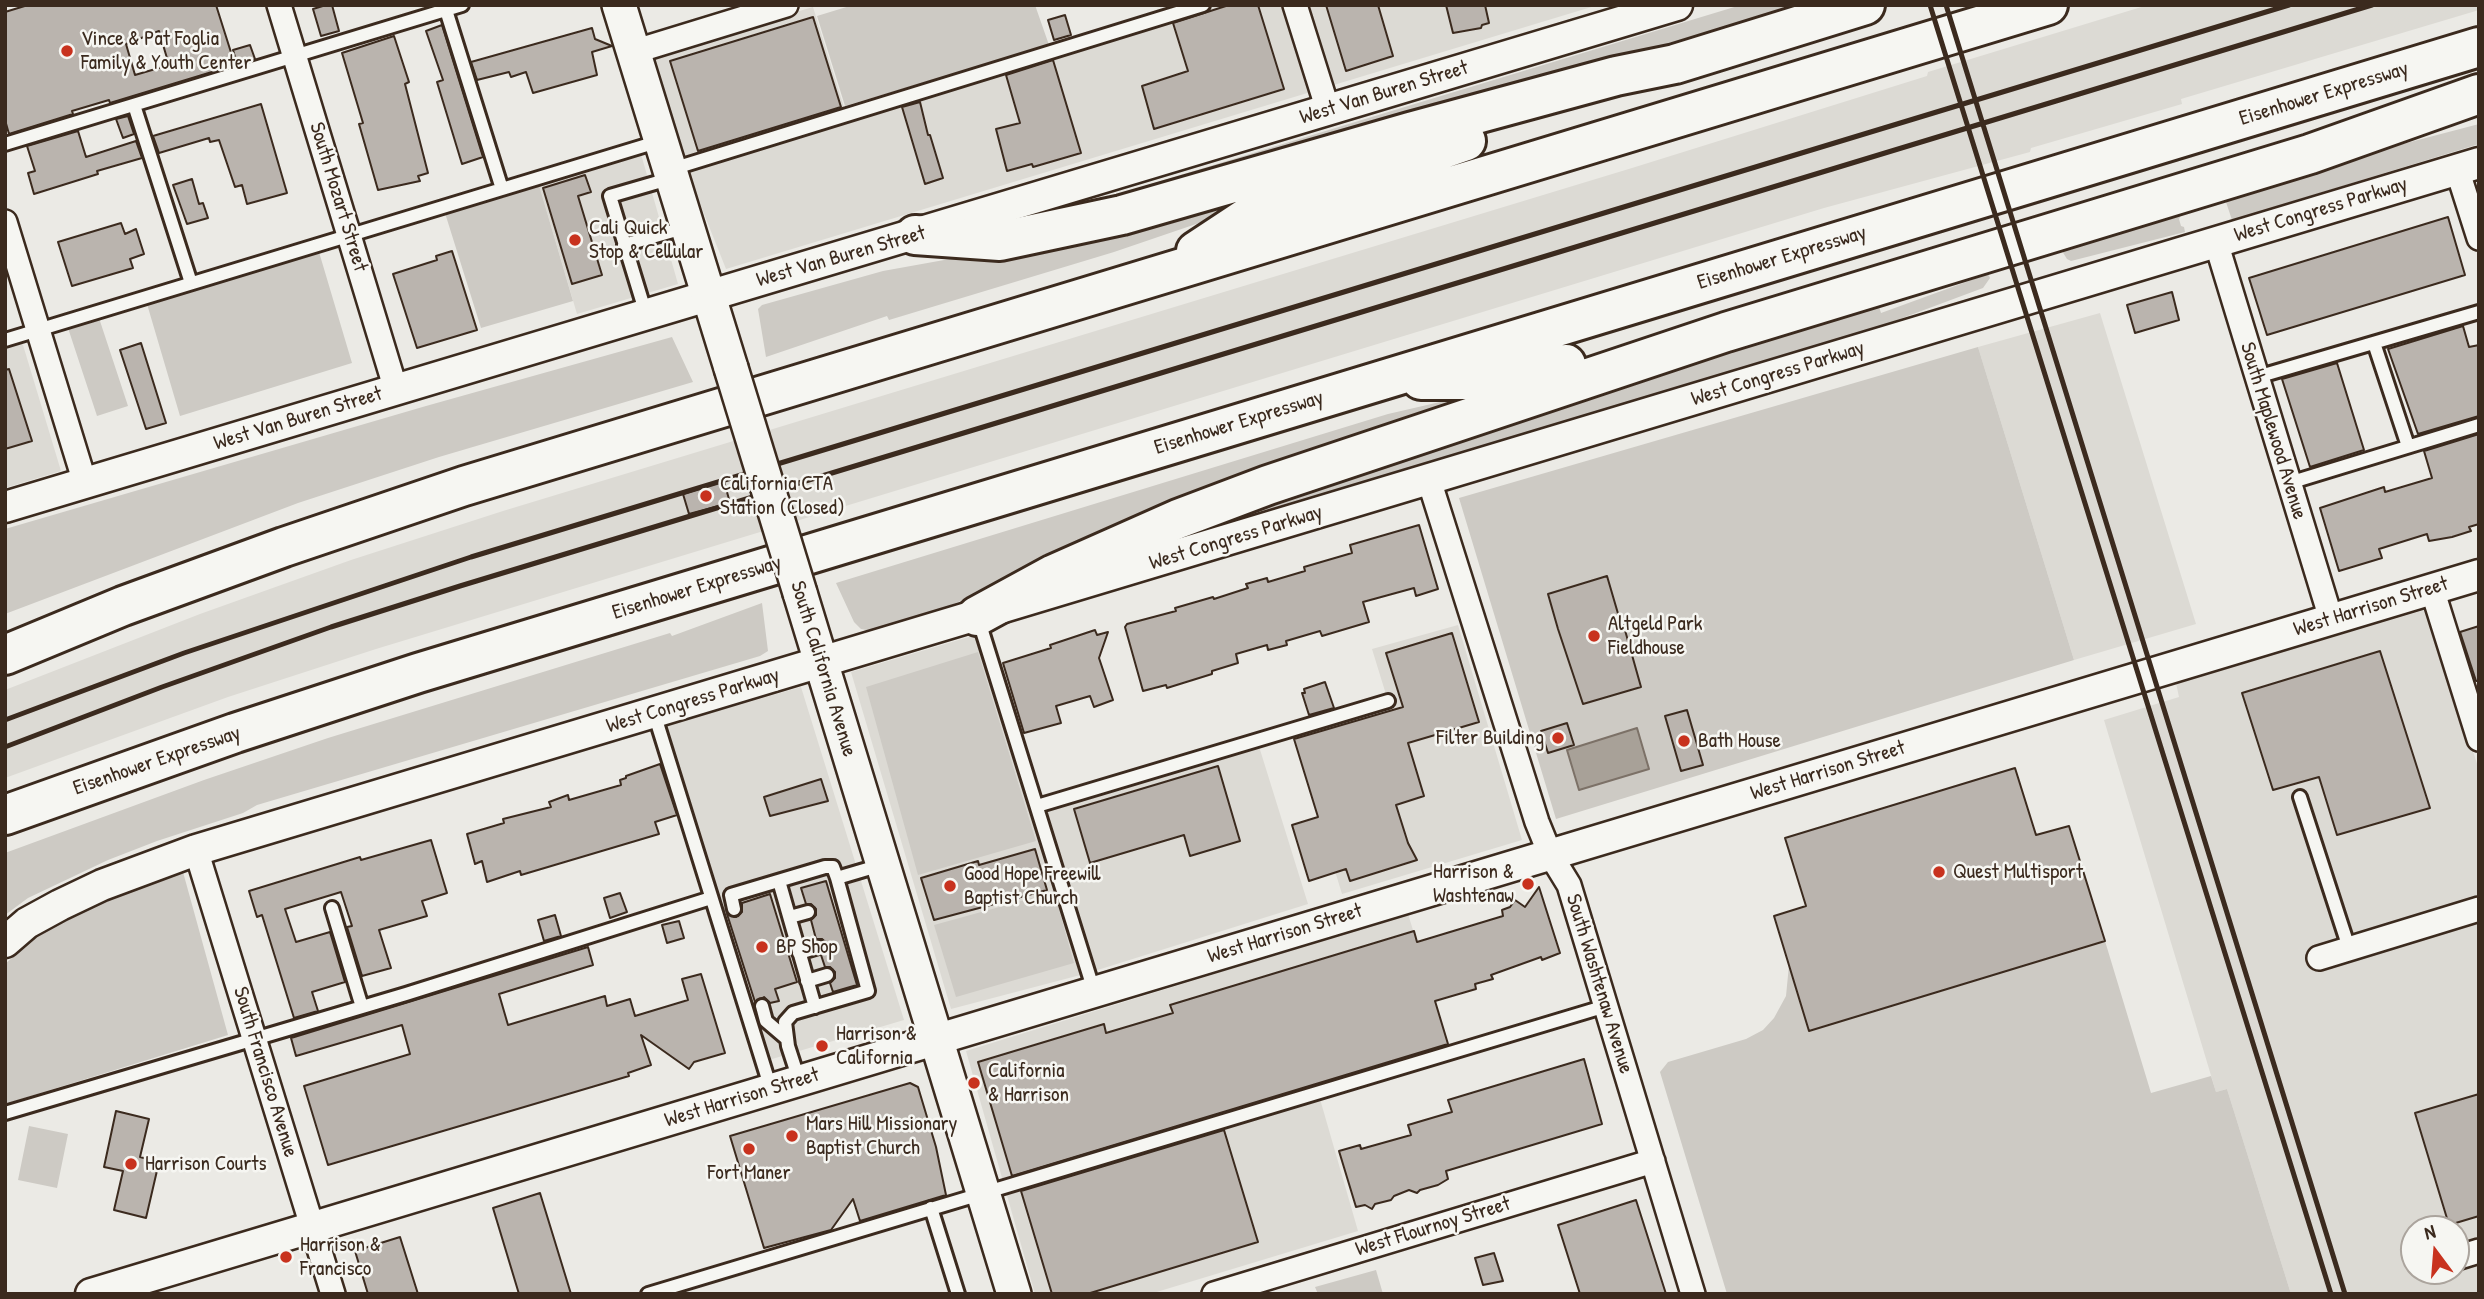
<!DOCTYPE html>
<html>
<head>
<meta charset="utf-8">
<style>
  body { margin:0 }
  #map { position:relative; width:2484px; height:1299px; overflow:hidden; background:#ebeae5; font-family:"Patrick Hand",sans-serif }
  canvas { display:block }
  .frame { position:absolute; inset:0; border:7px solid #3b2a1e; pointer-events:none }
  .north { position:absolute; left:2400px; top:1215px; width:70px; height:70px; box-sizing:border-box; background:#f6f6f2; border:2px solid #aba49d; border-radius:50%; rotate:344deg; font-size:19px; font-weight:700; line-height:28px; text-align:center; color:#3b2a1e }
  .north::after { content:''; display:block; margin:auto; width:24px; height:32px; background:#c8321e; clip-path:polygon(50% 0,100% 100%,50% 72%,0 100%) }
</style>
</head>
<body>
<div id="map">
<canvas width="2484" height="1299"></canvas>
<div class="frame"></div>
<div class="north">N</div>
</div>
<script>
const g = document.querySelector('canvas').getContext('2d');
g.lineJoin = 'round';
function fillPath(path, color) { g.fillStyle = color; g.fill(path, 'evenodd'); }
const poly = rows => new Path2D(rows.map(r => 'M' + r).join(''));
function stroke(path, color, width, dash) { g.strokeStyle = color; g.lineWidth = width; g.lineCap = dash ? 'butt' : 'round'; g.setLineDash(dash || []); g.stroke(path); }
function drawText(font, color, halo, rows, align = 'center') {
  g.font = font + ' "Patrick Hand",sans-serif'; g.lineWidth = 5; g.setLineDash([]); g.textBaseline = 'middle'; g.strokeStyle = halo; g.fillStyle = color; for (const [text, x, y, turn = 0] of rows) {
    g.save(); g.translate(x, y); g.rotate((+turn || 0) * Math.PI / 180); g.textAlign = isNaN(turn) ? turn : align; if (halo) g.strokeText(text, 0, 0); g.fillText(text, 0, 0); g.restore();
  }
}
fillPath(poly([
  [1204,5,1598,5,726,269,691,181,653,54,813,7,846,114],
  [2148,5,2479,5,2479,10,2181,99,2182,104,2031,148,2030,152,1824,208,376,649,228,697,5,778,5,690,200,614,351,560,503,511,1632,168,1927,76,1928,72],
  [639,147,678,284,577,314,537,178],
  [2100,313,2196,624,2074,660,1978,347],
  [20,335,61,471,5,488,5,340],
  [2428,609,2479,770,2479,1294,2291,1294,2227,1089,2216,1092,2104,720,2179,697,2176,683],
  [2414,1229,2456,1229,2456,1271,2414,1271],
  [1458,625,1522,840,1342,894,1292,730,1388,701,1372,649],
  [982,633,1037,806,1257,740,1308,904,1088,973,951,1009,851,672],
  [801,687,904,1020,762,1062,658,728],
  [1408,914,1451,1052,1318,1092,1358,1231,1150,1294,1035,1294,966,1051]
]), '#dcdad4');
fillPath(poly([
  [853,5,1035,5,1049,45,845,106,817,16],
  [1741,5,1806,5,1758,22,1009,227],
  [2479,124,2479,144,2232,220,2226,202,2249,191,2357,156],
  [1460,134,1114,252,889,320,887,316,766,357,758,309,762,305,883,271,1033,244],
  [539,185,573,301,481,328,445,213],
  [2181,215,2179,219,2181,226,2184,227,2185,232,2071,261,2067,259,2062,251],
  [319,252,352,363,180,416,147,304],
  [1988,274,1990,278,1983,288,1881,326,1150,548,1221,513,1877,300,1881,313],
  [99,318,128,406,97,416,68,328],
  [672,337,693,382,439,457,298,503,5,614,5,529,426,406],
  [1978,347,2074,660,1556,819,1459,498],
  [1544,378,1078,546,968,598,931,613,889,626,867,630,861,629,854,622,836,583,1388,414],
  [762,603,768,651,760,656,257,805,243,813,157,841,108,860,28,898,5,915,5,853,204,780,328,738,670,633,672,636],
  [978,652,1036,841,918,875,866,687],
  [183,872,228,1035,5,1104,5,964,34,939,78,912,134,889],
  [1054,892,1074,963,956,997,934,925],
  [2105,941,2151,1093,2211,1076,2216,1092,2227,1089,2291,1294,1727,1294,1660,1072,1668,1062,1746,1039,1763,1030,1774,1018,1786,996,1789,965,1809,1031],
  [29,1126,68,1134,57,1188,18,1180],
  [1376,1270,1383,1294,1318,1294,1315,1287]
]), '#cdcac4');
const water = poly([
  [1637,728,1649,769,1579,790,1567,750,1637,728]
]);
fillPath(water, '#a8a198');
stroke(water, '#7c7167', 2);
const building = poly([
  [28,5,216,5,235,65,110,103,109,100,72,111,73,114,9,134,5,120,5,12,28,5],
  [159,31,169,65,135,75,126,44,159,31],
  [326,5,332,5,339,31,321,36,313,9,326,5],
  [1229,5,1258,5,1284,89,1154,129,1142,86,1188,71,1173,23,1229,5],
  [1326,5,1378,5,1393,56,1346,71,1326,5],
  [1446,5,1485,5,1489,23,1482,25,1481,28,1453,33,1446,5],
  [1065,15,1071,35,1054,40,1048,20,1065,15],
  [813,17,841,107,698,151,670,61,813,17],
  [442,25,483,157,462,164,437,82,443,80,426,31,442,25],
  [592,28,595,39,612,46,592,52,597,75,533,93,526,72,511,77,509,72,477,80,471,62,592,28],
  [394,36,409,82,405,84,428,173,418,176,420,181,378,190,359,124,363,123,342,53,394,36],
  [250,45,255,59,237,64,233,50,250,45],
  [1053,60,1081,153,1033,167,1032,164,1007,171,996,129,1020,123,1006,75,1053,60],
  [920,102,928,135,930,135,943,178,925,184,902,107,920,102],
  [261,104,287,193,247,204,242,185,235,187,219,140,210,142,209,138,159,153,153,136,261,104],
  [128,116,134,134,123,138,116,119,128,116],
  [78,131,86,157,136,141,142,158,97,171,98,174,34,194,28,173,35,171,27,146,78,131],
  [585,175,591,192,578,196,602,275,572,284,543,188,585,175],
  [192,179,199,204,203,203,208,218,187,224,173,185,192,179],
  [2448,217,2465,275,2267,335,2249,278,2448,217],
  [121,223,125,234,136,229,144,254,130,259,133,268,72,286,58,242,121,223],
  [452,251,477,330,417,348,393,274,437,260,436,256,452,251],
  [2172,292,2179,320,2135,333,2127,305,2172,292],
  [2463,326,2469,347,2479,345,2479,416,2418,434,2388,349,2463,326],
  [141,343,166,423,146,429,120,350,141,343],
  [2337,363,2364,450,2310,467,2282,379,2337,363],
  [9,369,32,441,5,449,5,370,9,369],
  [2479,434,2479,524,2469,527,2471,531,2452,537,2429,541,2427,534,2379,549,2382,558,2339,571,2320,508,2384,487,2385,492,2432,478,2424,451,2479,434],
  [724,481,730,503,689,514,683,494,724,481],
  [1419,525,1438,589,1416,596,1414,588,1363,602,1369,622,1322,636,1320,631,1286,641,1287,645,1268,650,1267,645,1236,654,1238,663,1212,671,1212,674,1167,688,1166,685,1143,691,1125,627,1127,624,1176,611,1175,608,1213,597,1214,599,1248,588,1246,584,1267,578,1268,582,1305,571,1304,567,1352,553,1350,545,1419,525],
  [1607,576,1619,617,1621,616,1641,687,1583,704,1558,629,1548,594,1607,576],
  [2479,626,2479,681,2476,681,2460,632,2479,626],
  [1095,630,1097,635,1108,632,1099,658,1113,700,1094,707,1090,696,1056,706,1061,723,1024,733,1003,663,1051,648,1050,645,1095,630],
  [1452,633,1479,722,1408,743,1424,796,1396,805,1408,843,1417,860,1350,881,1346,869,1309,881,1292,825,1318,817,1294,739,1403,707,1386,653,1452,633],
  [2380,651,2430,808,2337,835,2319,777,2273,790,2242,693,2380,651],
  [1325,682,1334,708,1309,715,1302,693,1305,693,1304,689,1325,682],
  [1687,710,1703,765,1681,771,1665,716,1687,710],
  [1567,723,1574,745,1548,753,1541,731,1567,723],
  [660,764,677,815,655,822,659,834,521,875,520,871,487,882,482,861,475,864,467,834,504,823,503,819,551,807,549,802,568,795,569,800,621,785,620,780,626,778,626,776,660,764],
  [1218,766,1240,841,1190,856,1184,835,1090,863,1074,809,1218,766],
  [2015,768,2036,835,2069,826,2105,941,1809,1031,1774,916,1806,906,1785,838,2015,768],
  [821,779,828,801,770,816,764,797,821,779],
  [431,840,447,893,422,901,427,916,379,930,391,968,362,976,347,927,352,926,341,892,285,909,296,942,330,932,345,982,312,992,318,1011,294,1018,262,915,257,917,249,891,360,857,361,860,431,840],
  [1035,849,1047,890,934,920,921,878,978,861,979,865,1035,849],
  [826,881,857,985,833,992,830,983,835,978,835,972,830,967,825,967,821,955,827,950,827,944,822,939,816,939,811,920,816,915,816,909,811,904,806,904,801,888,826,881],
  [1539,887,1560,953,1542,960,1541,957,1491,975,1493,979,1475,984,1476,989,1435,1001,1448,1044,1012,1176,978,1062,1104,1024,1106,1033,1173,1013,1170,1005,1414,931,1417,942,1503,916,1502,910,1510,907,1515,900,1525,907,1539,887],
  [620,893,627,912,610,918,604,898,620,893],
  [770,894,797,982,775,989,779,1001,770,1003,764,997,755,1002,727,914,736,917,742,912,742,903,770,894],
  [555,915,561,936,544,941,538,920,555,915],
  [679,921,684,938,667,943,662,925,679,921],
  [588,947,593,965,499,994,508,1025,605,996,607,1006,630,999,635,1016,688,1000,682,979,701,974,725,1053,694,1062,689,1069,641,1035,651,1065,628,1073,629,1076,328,1165,304,1086,410,1054,402,1025,296,1056,291,1038,588,947],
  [1584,1059,1602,1124,1446,1171,1448,1179,1438,1185,1420,1190,1417,1193,1409,1190,1394,1196,1391,1200,1375,1204,1372,1209,1365,1205,1356,1207,1339,1151,1360,1145,1361,1149,1411,1135,1408,1125,1452,1112,1448,1100,1584,1059],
  [910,1083,918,1087,936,1147,946,1195,860,1221,853,1199,831,1230,764,1248,730,1136,910,1083],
  [2479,1094,2479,1216,2449,1225,2415,1113,2479,1094],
  [116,1111,149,1119,140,1157,159,1162,146,1218,114,1210,123,1171,104,1167,116,1111],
  [1224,1130,1258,1242,1087,1294,1052,1294,1021,1191,1224,1130],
  [540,1193,571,1294,519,1294,493,1208,540,1193],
  [1636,1200,1666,1294,1580,1294,1558,1225,1636,1200],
  [400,1237,418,1294,368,1294,355,1251,400,1237],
  [1494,1253,1503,1281,1483,1285,1475,1258,1494,1253]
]);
fillPath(building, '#bab4ae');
stroke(building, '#3b2a1e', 2);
const service = poly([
  [446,10,502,189],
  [134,105,191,283],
  [5,144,462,5],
  [672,169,1203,5],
  [624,245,687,227],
  [646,314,610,196,672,178],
  [5,340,660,141],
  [2374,343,2408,446],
  [2257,377,2479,312],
  [2289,483,2479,425],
  [978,618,1094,991],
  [654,713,771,1089],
  [2300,797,2349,948],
  [1037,806,1388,701],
  [779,881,815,1007],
  [332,908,362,1007],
  [734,909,731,895,825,867,833,867,837,878],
  [790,917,808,912],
  [799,953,819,947],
  [807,981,827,975],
  [762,1006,766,1021,787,1039],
  [799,1080,788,1046,785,1022,793,1013,868,991,837,878,881,865],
  [5,1113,406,994,711,898],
  [931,1208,958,1294],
  [648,1294,1606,1006]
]);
const minor = poly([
  [279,5,396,390],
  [1295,5,1328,110],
  [633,52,786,5],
  [2457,169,2479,238],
  [5,222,85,483],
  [2216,242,2331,619],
  [1429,480,1537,822,1550,854,1569,885,1693,1294],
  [2432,589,2479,739],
  [196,850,333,1294],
  [2319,958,2479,909],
  [2456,1258,2479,1251],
  [1214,1294,1653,1161]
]);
const tertiary = poly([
  [5,507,1677,5],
  [5,942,27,923,60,905,102,885,196,850,2479,163],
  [91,1294,2479,575]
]);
const secondary = poly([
  [619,5,731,368],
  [800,593,1014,1294]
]);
const motorway = poly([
  [915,235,1000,241,1122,215,1410,132,1616,76,1675,64,1865,5],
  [1196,251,1249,216,1466,141],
  [1421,380,1486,380,1566,364],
  [977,616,1054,574,1178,519,1268,485,1726,332,2310,154,2479,94],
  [5,655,123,606,284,547,464,486,2048,5],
  [5,815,235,733,418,673,2479,47]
]);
stroke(service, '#3b2a1e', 18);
stroke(minor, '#3b2a1e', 28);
stroke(tertiary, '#3b2a1e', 35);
stroke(secondary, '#3b2a1e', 38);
stroke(motorway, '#3b2a1e', 44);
stroke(service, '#f6f6f2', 12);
stroke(minor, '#f6f6f2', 23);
stroke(tertiary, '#f6f6f2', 30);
stroke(secondary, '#f6f6f2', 33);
stroke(motorway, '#f6f6f2', 38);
stroke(poly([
  [1930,5,2331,1294],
  [1946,5,2345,1294],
  [5,720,184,653,471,557,2289,5],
  [5,747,162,687,331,627,460,586,2372,5]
]), '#3b2a1e', 5);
const secondaryBridge = poly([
  [731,368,800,593]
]);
stroke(secondaryBridge, '#3b2a1e', 38, []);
stroke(secondaryBridge, '#f6f6f2', 33);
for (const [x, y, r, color] of [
  [67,51,7,"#c8321e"],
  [575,240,7,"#c8321e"],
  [706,496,7,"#c8321e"],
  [1594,636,7,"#c8321e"],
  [1558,738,7,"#c8321e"],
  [1684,741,7,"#c8321e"],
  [1939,872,7,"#c8321e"],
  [1528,884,7,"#c8321e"],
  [950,886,7,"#c8321e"],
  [762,947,7,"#c8321e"],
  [822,1046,7,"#c8321e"],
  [974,1083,7,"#c8321e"],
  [792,1136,7,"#c8321e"],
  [749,1149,7,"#c8321e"],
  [131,1164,7,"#c8321e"],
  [286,1257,7,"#c8321e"]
]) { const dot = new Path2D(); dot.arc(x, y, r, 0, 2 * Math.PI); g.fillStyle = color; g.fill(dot); stroke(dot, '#f6f6f2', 2.5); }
drawText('21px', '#3b2a1e', '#f6f6f2', [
  ["Vince & Pat Foglia",81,39],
  ["Family & Youth Center",81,63],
  ["Cali Quick",589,228],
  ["Stop & Cellular",589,252],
  ["California CTA",720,484],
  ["Station (Closed)",720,508],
  ["Altgeld Park",1608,624],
  ["Fieldhouse",1608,648],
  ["Filter Building",1544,738,"right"],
  ["Bath House",1698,741],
  ["Harrison &",1514,872,"right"],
  ["Washtenaw",1514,896,"right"],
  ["Quest Multisport",1953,872],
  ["Good Hope Freewill",964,874],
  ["Baptist Church",964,898],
  ["BP Shop",776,947],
  ["Harrison &",836,1034],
  ["California",836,1058],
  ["California",988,1071],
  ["& Harrison",988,1095],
  ["Mars Hill Missionary",806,1124],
  ["Baptist Church",806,1148],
  ["Harrison Courts",145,1164],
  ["Fort Maner",749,1173,"center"],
  ["Harrison &",300,1245],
  ["Francisco",300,1269]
], 'left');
drawText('21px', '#3b2a1e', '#f6f6f2', [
  ["West Van Buren Street",1384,93,-17],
  ["Eisenhower Expressway",2324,94,-17],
  ["South Mozart Street",338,197,73],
  ["West Congress Parkway",2321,210,-17],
  ["West Van Buren Street",841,257,-16],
  ["Eisenhower Expressway",1782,258,-17],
  ["West Congress Parkway",1778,374,-17],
  ["West Van Buren Street",298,419,-17],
  ["Eisenhower Expressway",1239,423,-17],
  ["South Maplewood Avenue",2273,431,73],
  ["West Congress Parkway",1236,538,-17],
  ["Eisenhower Expressway",697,588,-17],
  ["West Harrison Street",2371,607,-17],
  ["South California Avenue",823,669,73],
  ["West Congress Parkway",693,701,-17],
  ["Eisenhower Expressway",157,761,-19],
  ["West Harrison Street",1828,771,-17],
  ["West Harrison Street",1285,934,-17],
  ["South Washtenaw Avenue",1599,984,73],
  ["South Francisco Avenue",265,1072,73],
  ["West Harrison Street",742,1098,-17],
  ["West Flournoy Street",1433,1227,-17]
]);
</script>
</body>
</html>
